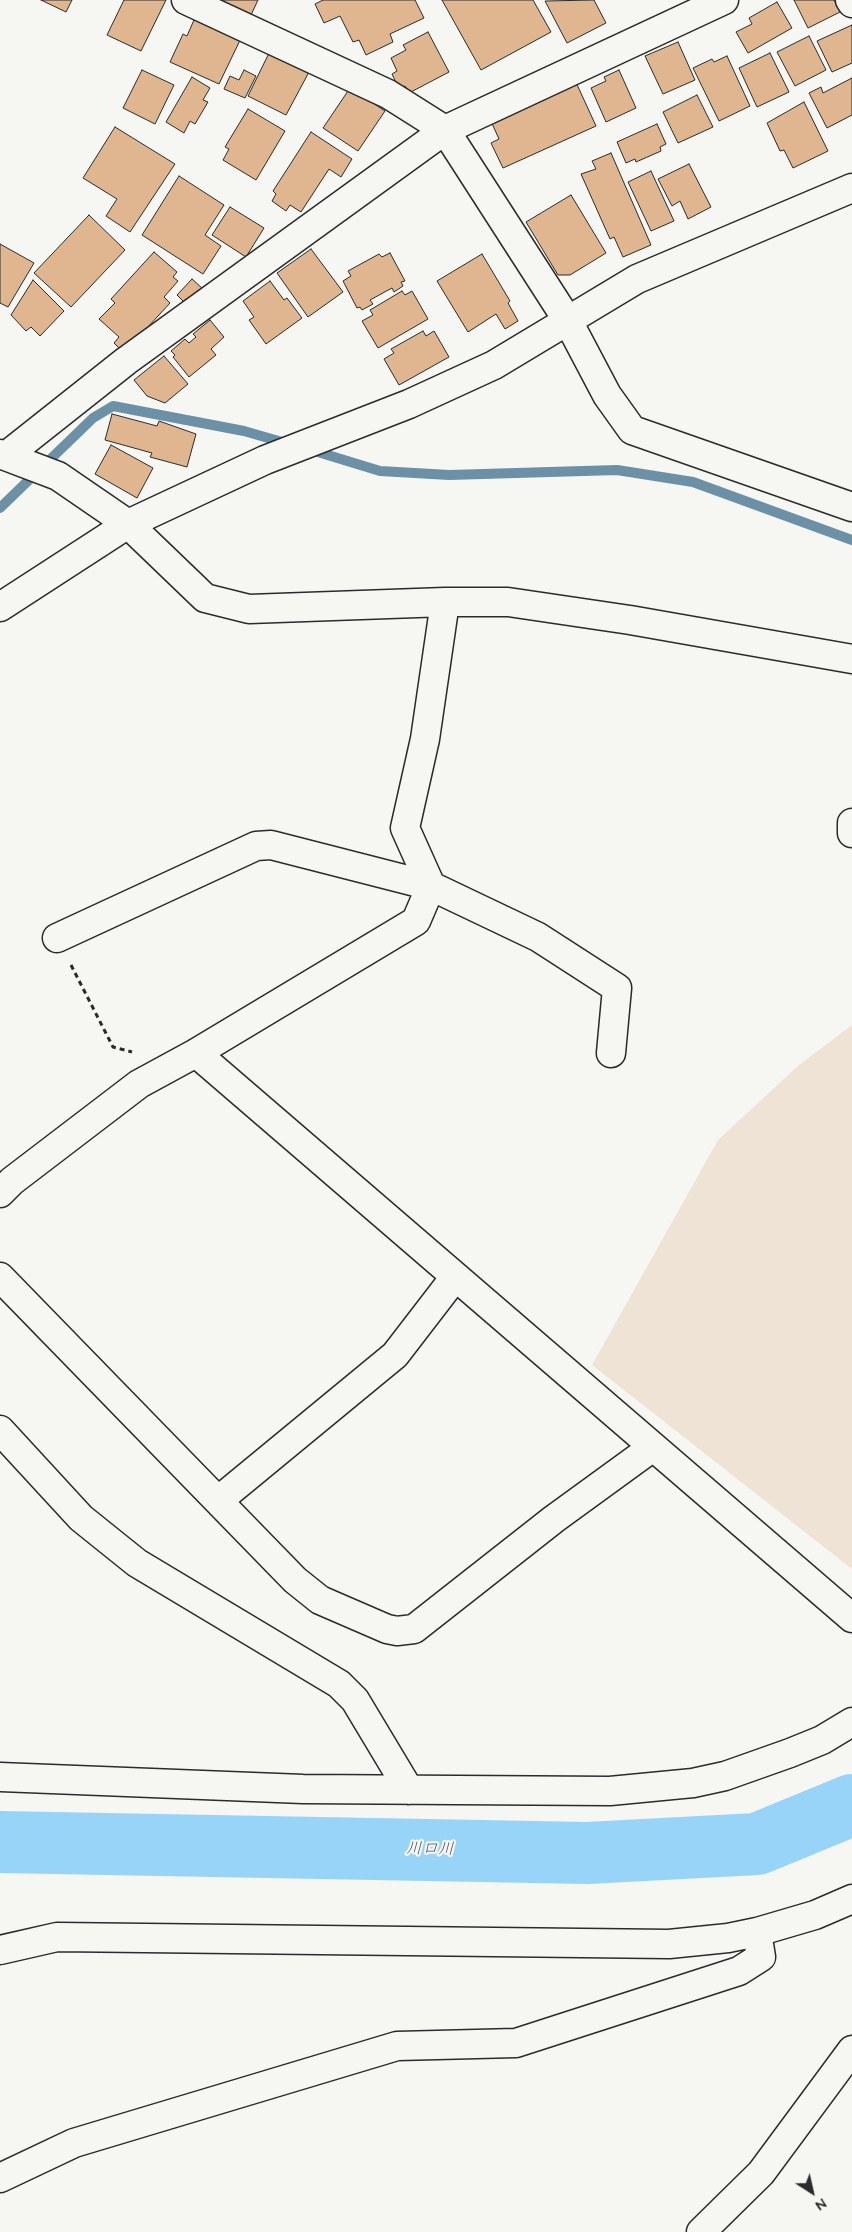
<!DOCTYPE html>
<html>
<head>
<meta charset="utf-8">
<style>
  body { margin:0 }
  #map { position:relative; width:852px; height:2232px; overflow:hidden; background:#f6f6f2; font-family:"Architects Daughter",sans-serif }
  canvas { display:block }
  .north { position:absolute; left:787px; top:2167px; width:50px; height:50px; -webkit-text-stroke:4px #f6f6f2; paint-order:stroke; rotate:145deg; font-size:14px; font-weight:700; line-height:20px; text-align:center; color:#2b2b2b }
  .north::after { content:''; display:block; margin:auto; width:18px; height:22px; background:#2b2b2b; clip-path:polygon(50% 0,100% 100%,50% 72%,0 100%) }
</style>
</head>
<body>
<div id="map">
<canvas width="852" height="2232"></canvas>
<div class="north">N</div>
</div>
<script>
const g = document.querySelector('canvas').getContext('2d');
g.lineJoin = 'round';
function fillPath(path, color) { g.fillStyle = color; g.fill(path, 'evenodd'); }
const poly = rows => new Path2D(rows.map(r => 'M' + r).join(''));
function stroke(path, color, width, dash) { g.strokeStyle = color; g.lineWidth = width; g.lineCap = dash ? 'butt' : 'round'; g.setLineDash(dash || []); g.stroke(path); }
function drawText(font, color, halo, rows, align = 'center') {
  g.font = font + ' "Architects Daughter","Klee One",sans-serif'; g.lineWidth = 4.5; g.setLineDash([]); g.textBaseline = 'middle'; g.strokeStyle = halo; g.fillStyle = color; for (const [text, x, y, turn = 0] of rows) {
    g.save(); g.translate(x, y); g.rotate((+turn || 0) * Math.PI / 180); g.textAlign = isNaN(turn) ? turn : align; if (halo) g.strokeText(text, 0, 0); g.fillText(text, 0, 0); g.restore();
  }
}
fillPath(poly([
  [852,1025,852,1569,592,1365,718,1140,798,1066]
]), '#efe3d5');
stroke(poly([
  [308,449,380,471,449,475,617,470,693,482,852,540],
  [0,508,93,418,113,406,244,431,289,444]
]), '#6c90a6', 10);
stroke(poly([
  [0,1842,587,1853,757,1844,852,1805]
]), '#98d4f8', 62);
const building = poly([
  [41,0,72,0,66,12,41,0],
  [124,0,166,0,141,51,107,35,124,0],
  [218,0,258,0,251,15,218,0],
  [323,0,415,0,424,18,390,34,393,42,366,55,359,40,353,42,340,16,324,23,315,4,323,0],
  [442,0,533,0,551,32,481,70,442,0],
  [594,0,606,23,567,43,545,1,594,0],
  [794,0,834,0,840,12,808,28,794,0],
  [777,2,792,28,748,53,736,32,752,24,749,18,777,2],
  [197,13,243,34,219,84,170,62,183,34,187,36,197,13],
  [852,25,852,63,832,72,817,41,852,25],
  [428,32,449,72,409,93,405,86,399,89,392,74,397,71,391,58,406,50,403,45,428,32],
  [809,36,826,70,795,86,777,52,809,36],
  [678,42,695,80,663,94,645,56,678,42],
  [271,49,309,72,286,115,248,96,271,49],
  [770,53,789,92,757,107,739,68,770,53],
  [727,56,750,106,719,121,693,68,712,59,714,62,727,56],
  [142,70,174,85,155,124,123,108,142,70],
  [244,70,256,76,245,98,224,89,230,76,239,80,244,70],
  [619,70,636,108,606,122,591,88,606,81,604,77,619,70],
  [192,77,210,88,203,100,208,102,195,124,190,121,184,133,166,122,192,77],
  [574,78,596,126,503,168,491,143,499,139,490,119,574,78],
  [852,78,852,115,827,128,809,93,821,87,823,93,852,78],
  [350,88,385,111,358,151,323,128,350,88],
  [697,95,713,127,678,143,663,112,697,95],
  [804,102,828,151,793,168,784,150,780,151,767,123,804,102],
  [248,109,285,131,256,180,223,160,229,149,225,147,248,109],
  [657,124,666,144,660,147,661,151,636,162,635,159,626,163,617,142,657,124],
  [115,127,175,164,130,232,106,216,117,199,83,178,115,127],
  [311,132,352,159,341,177,329,169,301,212,290,205,286,211,272,201,276,194,273,191,311,132],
  [611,153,651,245,623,257,614,237,610,239,581,174,596,169,592,161,611,153],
  [689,164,711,207,688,219,680,201,672,206,658,179,689,164],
  [651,171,674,221,651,231,628,182,651,171],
  [179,176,224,205,205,235,221,246,203,274,142,235,179,176],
  [571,195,606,253,570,275,558,275,526,222,571,195],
  [230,207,264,228,246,257,212,235,230,207],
  [89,215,125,250,71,307,34,273,89,215],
  [0,244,34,263,8,307,0,303,0,244],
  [311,249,343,292,308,317,277,273,311,249],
  [154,252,177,272,173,277,178,281,164,297,170,303,124,353,114,343,119,337,99,319,115,303,111,299,154,252],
  [390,253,405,281,401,282,403,286,394,292,392,288,370,300,373,304,362,310,360,307,357,308,343,281,351,276,348,271,379,254,382,257,390,253],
  [482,254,510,301,508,303,518,321,505,329,496,314,468,332,437,281,482,254],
  [192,279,203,289,187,305,177,295,192,279],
  [33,280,64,311,40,336,31,327,26,331,11,315,33,280],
  [270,281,284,300,287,298,302,318,266,344,249,320,254,317,243,301,270,281],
  [402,291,405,295,412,291,428,319,378,348,362,321,373,315,370,310,402,291],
  [210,320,224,337,211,349,216,355,189,377,173,357,175,355,171,351,185,339,189,343,196,337,193,334,210,320],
  [423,331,426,336,434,331,449,357,399,385,384,359,394,353,391,349,423,331],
  [164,356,188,384,165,403,147,396,134,380,164,356],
  [112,414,157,426,159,421,196,434,187,467,150,457,152,453,105,440,112,414],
  [111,445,153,468,137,498,95,474,111,445]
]);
fillPath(building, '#e0b691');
stroke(building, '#2b2b2b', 1);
const minor = poly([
  [186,0,388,94,445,130,568,321,607,395,632,430,852,507],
  [850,0,852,3],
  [0,454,58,476,128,524,205,598,249,609,445,602,508,602,630,620,852,659],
  [6,456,126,361,445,130,724,0],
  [0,607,128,524,265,460,409,404,494,365,637,279,852,188],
  [852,823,852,833],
  [57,938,256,846,271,845,431,886,538,937,617,988,611,1053],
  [196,1053,852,1618],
  [0,1193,12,1181,139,1084,196,1053,416,921,431,886,405,828,425,739,445,602],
  [0,1277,295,1580,320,1600,387,1629,397,1631,414,1629,554,1519,653,1447],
  [0,1430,81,1518,137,1563,339,1684,355,1700,409,1790],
  [219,1500,395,1355,455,1277],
  [0,1777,303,1789,610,1791,693,1783,725,1776,790,1753,822,1740,852,1722],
  [0,1950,57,1937,669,1944,728,1938,757,1932,815,1915,852,1899],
  [0,2178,74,2143,397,2046,516,2043,739,1971,761,1957,757,1932],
  [701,2232,761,2173,852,2050]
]);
stroke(minor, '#2b2b2b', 31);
stroke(poly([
  [71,965,113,1047,132,1052]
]), '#2b2b2b', 3, [5, 4]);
stroke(minor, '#f6f6f2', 28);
drawText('italic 16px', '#46555e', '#f6f6f2', [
  ["川口川",430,1850,1]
]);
</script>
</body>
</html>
